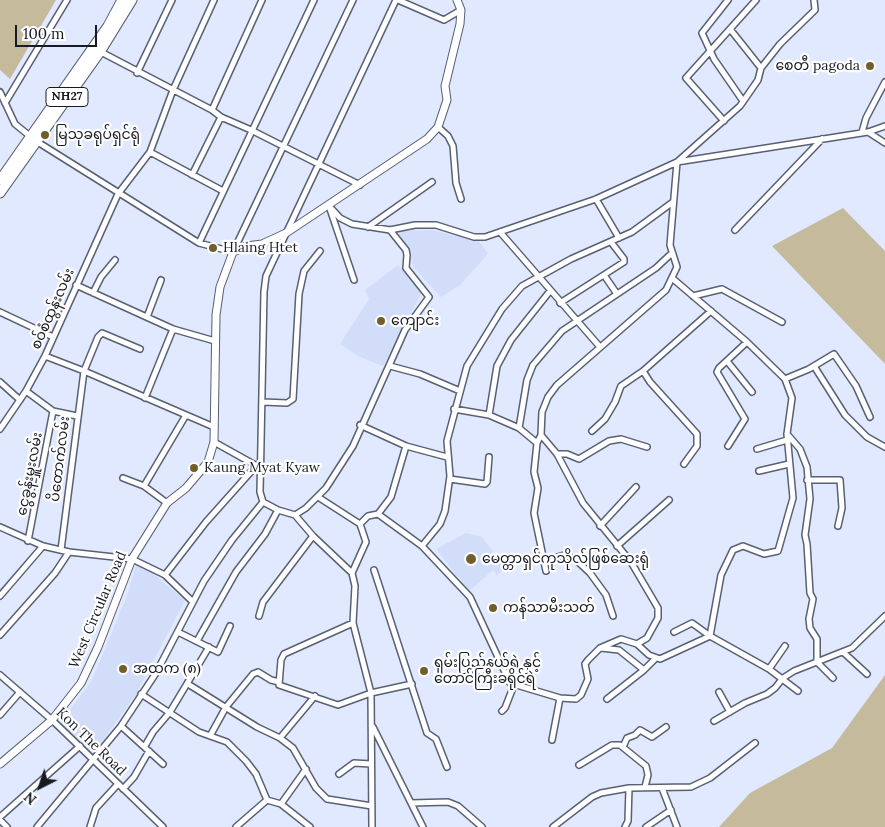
<!DOCTYPE html>
<html>
<head>
<meta charset="utf-8">
<style>
  body { margin:0 }
  #map { position:relative; width:885px; height:827px; overflow:hidden; background:#e0e9ff; font-family:Lora,serif }
  canvas { display:block }
  .north { position:absolute; left:15px; top:762px; width:50px; height:50px; -webkit-text-stroke:4px #fff; paint-order:stroke; rotate:221deg; font-size:14px; font-weight:700; line-height:20px; text-align:center; color:#171a22 }
  .north::after { content:''; display:block; margin:auto; width:18px; height:22px; background:#171a22; clip-path:polygon(50% 0,100% 100%,50% 72%,0 100%) }
  .scale { position:absolute; left:15px; top:25px; width:82px; height:22px; box-sizing:border-box; border:2px solid #171a22; border-top:0; padding-left:6px; font-size:15px; line-height:18px; white-space:nowrap; color:#171a22; -webkit-text-stroke:4px #fff; paint-order:stroke }
</style>
</head>
<body>
<div id="map">
<canvas width="885" height="827"></canvas>
<div class="north">N</div>
<div class="scale">100 m</div>
</div>
<script>
const g = document.querySelector('canvas').getContext('2d');
g.lineJoin = 'round';
function fillPath(path, color) { g.fillStyle = color; g.fill(path, 'evenodd'); }
const poly = rows => new Path2D(rows.map(r => 'M' + r).join(''));
function stroke(path, color, width, dash) { g.strokeStyle = color; g.lineWidth = width; g.lineCap = dash ? 'butt' : 'round'; g.setLineDash(dash || []); g.stroke(path); }
function drawText(font, color, halo, rows, align = 'center') {
  g.font = font + ' Lora,"Noto Sans Myanmar",serif'; g.lineWidth = 4.5; g.setLineDash([]); g.textBaseline = 'middle'; g.strokeStyle = halo; g.fillStyle = color; for (const [text, x, y, turn = 0] of rows) {
    g.save(); g.translate(x, y); g.rotate((+turn || 0) * Math.PI / 180); g.textAlign = isNaN(turn) ? turn : align; if (halo) g.strokeText(text, 0, 0); g.fillText(text, 0, 0); g.restore();
  }
}
fillPath(poly([
  [431,230,480,242,488,254,460,285,441,297,413,267,409,249,397,231],
  [398,265,422,292,383,366,358,356,340,344,369,299,365,290],
  [466,533,482,537,505,568,497,575,493,570,469,591,436,549],
  [136,565,152,573,185,600,135,696,93,754,60,723,91,682,127,596]
]), '#d1ddf9');
fillPath(poly([
  [0,0,56,0,10,79,0,70],
  [843,208,885,251,885,364,772,246],
  [885,675,885,827,719,827,750,793,832,748]
]), '#c6ba9d');
const street = poly([
  [398,0,444,20,461,10],
  [728,0,702,33,714,59,743,101],
  [730,29,761,68],
  [99,51,212,110,221,117,251,130,360,185],
  [137,73,172,0],
  [0,92,15,124,36,141,199,243,233,252,353,0],
  [5,103,67,0],
  [212,110,262,0],
  [724,121,686,78,756,0],
  [438,127,448,136,453,146,456,183,461,199],
  [862,132,866,118,885,82],
  [868,132,885,143],
  [150,152,223,191],
  [192,175,221,117],
  [596,199,619,238],
  [329,206,340,218,352,224,390,230,415,225,436,225,474,237,485,237,596,199,677,162,868,132,885,126],
  [330,209,354,280],
  [368,227,432,182],
  [735,230,822,139],
  [500,232,600,347],
  [199,243,314,0],
  [604,275,617,294],
  [672,278,747,342,785,379,792,398,787,434,793,498,778,551,764,554,743,546,733,550,721,575,710,636,692,623,674,632],
  [76,285,173,329,215,341],
  [93,293,101,277,115,260],
  [693,296,722,289,782,322],
  [560,303,624,262,624,259,611,242],
  [0,312,53,337],
  [147,317,161,280],
  [45,356,84,371,214,427],
  [727,361,752,392],
  [390,366,420,374,460,391],
  [814,366,845,415,867,437,885,447],
  [785,379,809,369,834,354,856,386,870,417],
  [0,382,20,400],
  [26,391,53,411,77,416],
  [145,398,173,329],
  [263,402,287,403,293,399,299,294,304,271,320,251],
  [454,409,489,415,519,428,537,443],
  [489,415,497,366,511,340,550,291],
  [360,425,406,446,447,457],
  [519,428,527,380,533,365,562,331,656,268,672,253],
  [0,429,26,391,45,356,118,194,150,152,173,90,214,0],
  [592,431,605,419,615,402,621,386,643,371],
  [787,434,800,449,807,467,810,499,805,535,807,544,810,593,813,599,809,619,810,628,817,639,817,662,833,678],
  [541,435,557,454,583,503,631,562,658,608,658,618,647,638,637,644],
  [214,442,257,466],
  [728,446,745,419,717,372,719,368,747,342],
  [757,449,787,440],
  [557,454,567,454,579,459,609,441,621,439,647,447],
  [684,464,697,446,697,434,650,382,643,371,711,311],
  [759,471,789,464],
  [123,478,144,486,167,503],
  [450,479,485,484,487,482,489,457],
  [807,480,840,480,842,508,838,526],
  [144,486,186,415],
  [318,497,360,524],
  [378,514,391,497,406,446],
  [295,515,306,508,326,488,353,446,405,330,429,297,406,268,407,255,406,250,390,230],
  [600,526,636,487],
  [0,527,43,546,69,552,132,559,165,575,193,602],
  [28,541,53,411],
  [422,546,440,524,445,511,450,476,447,441,467,366,502,309,522,286,571,259,632,232,673,202],
  [617,546,669,500],
  [61,550,84,371,98,337,102,333,140,349],
  [545,561,564,555,575,559,590,573,606,595,613,616],
  [374,570,427,733,436,739,447,767],
  [546,571,534,513,538,488,534,472,537,443,541,435,542,412,548,397,557,385,666,290,677,267,670,245,677,162,740,106,758,80,761,68,780,44,815,10,814,0],
  [352,573,366,542,360,524,368,516,378,514,422,546,470,597,510,683,560,698,576,699,581,695,588,679,585,664,588,660,600,648,621,639,637,644,649,655,660,659,710,636,769,669,798,691],
  [165,575,206,522,256,466],
  [0,596,43,546],
  [259,616,263,602,313,536],
  [353,623,284,654,281,660,279,685,338,705,371,693,412,684],
  [178,632,218,652,230,626],
  [0,635,55,573,69,552],
  [197,641,236,572,265,534,278,510],
  [601,648,619,650,644,670],
  [843,652,867,674],
  [769,669,785,646],
  [0,675,52,720,163,827],
  [188,684,257,727,280,738,293,748,316,788,327,799,372,806],
  [719,692,730,712],
  [141,694,199,732,227,742,246,761,256,774,267,800],
  [607,699,644,670,656,658],
  [502,711,505,708,514,685],
  [0,715,20,692],
  [714,721,745,703,767,694,775,688,783,678,794,671,852,648,885,616],
  [121,726,163,764],
  [373,727,411,803,448,802,458,806,482,827],
  [210,736,226,707,253,674,258,672,271,680,279,682],
  [280,738,315,696],
  [552,740,560,698],
  [145,746,153,732,170,712,209,647],
  [623,747,627,738,635,735,640,730,652,737,666,727],
  [579,765,612,745,620,745,646,766,648,775,645,787],
  [339,774,354,763,371,764],
  [662,788,677,827],
  [123,789,134,777,149,751],
  [411,803,423,827],
  [281,804,306,769],
  [0,817,80,746],
  [0,820,7,827],
  [37,827,121,726,156,673,204,581,232,540,263,502],
  [90,827,96,808,118,784],
  [236,827,267,800,281,804,310,827],
  [372,827,371,693,353,623,355,586,352,573,313,536,295,515,278,510,263,502,260,492,264,292,266,276,396,0],
  [553,827,592,797,601,793,629,788,691,787,710,778,755,743],
  [625,827,628,821,629,788],
  [646,827,671,810]
]);
const secondary = poly([
  [0,764,52,720,81,683,98,647,132,559,167,503,186,488,208,462,214,442,216,315,220,287,233,252,247,246,262,244,286,233,427,139,438,127,447,100,445,86,460,24,461,10,457,0]
]);
const highway = poly([
  [0,180,108,26,122,0],
  [0,193,100,52,132,0]
]);
stroke(street, '#586072', 8);
stroke(secondary, '#586072', 9);
stroke(highway, '#586072', 11);
stroke(street, '#fff', 5);
stroke(secondary, '#fff', 7);
stroke(highway, '#fff', 9);
for (const [x, y, r, color] of [
  [870,66,5,"#725e2d"],
  [45,135,5,"#725e2d"],
  [213,248,5,"#725e2d"],
  [381,321,5,"#725e2d"],
  [194,468,5,"#725e2d"],
  [471,559,6,"#725e2d"],
  [493,608,5,"#725e2d"],
  [123,669,5,"#725e2d"],
  [424,671,5,"#725e2d"]
]) { const dot = new Path2D(); dot.arc(x, y, r, 0, 2 * Math.PI); g.fillStyle = color; g.fill(dot); stroke(dot, '#fff', 2); }
for (const [x, y, w] of [
  [67,97,42]
]) { const box = new Path2D(); box.roundRect(x - w / 2, y - 9.5, w, 19, 4); g.fillStyle = '#fff'; g.fill(box); stroke(box, '#171a22', 1); }
drawText('bold 12px', '#171a22', null, [
  ["NH27",67,97]
]);
drawText('14px', '#171a22', '#fff', [
  ["စေတီ pagoda",860,66,"right"],
  ["မြသုခရုပ်ရှင်ရုံ",55,135],
  ["Hlaing Htet",223,248],
  ["ကျောင်း",391,321],
  ["Kaung Myat Kyaw",204,468],
  ["မေတ္တာရှင်ကုသိုလ်ဖြစ်ဆေးရုံ",482,559],
  ["ကန်သာမီးသတ်",503,608],
  ["ရှမ်းပြည်နယ်ရဲ နှင့်",434,663],
  ["တောင်ကြီးခရိုင်ရဲ",434,679],
  ["အထက (၈)",133,669]
], 'left');
drawText('14px', '#171a22', '#fff', [
  ["စဝ်စံထွန်းလမ်း",53,309,-66],
  ["ပိတောက်လမ်း",60,459,-83],
  ["ငွေခွန်းမှူးလမ်း",30,474,-79],
  ["West Circular Road",98,610,-67],
  ["Kon The Road",91,742,44]
]);
</script>
</body>
</html>
